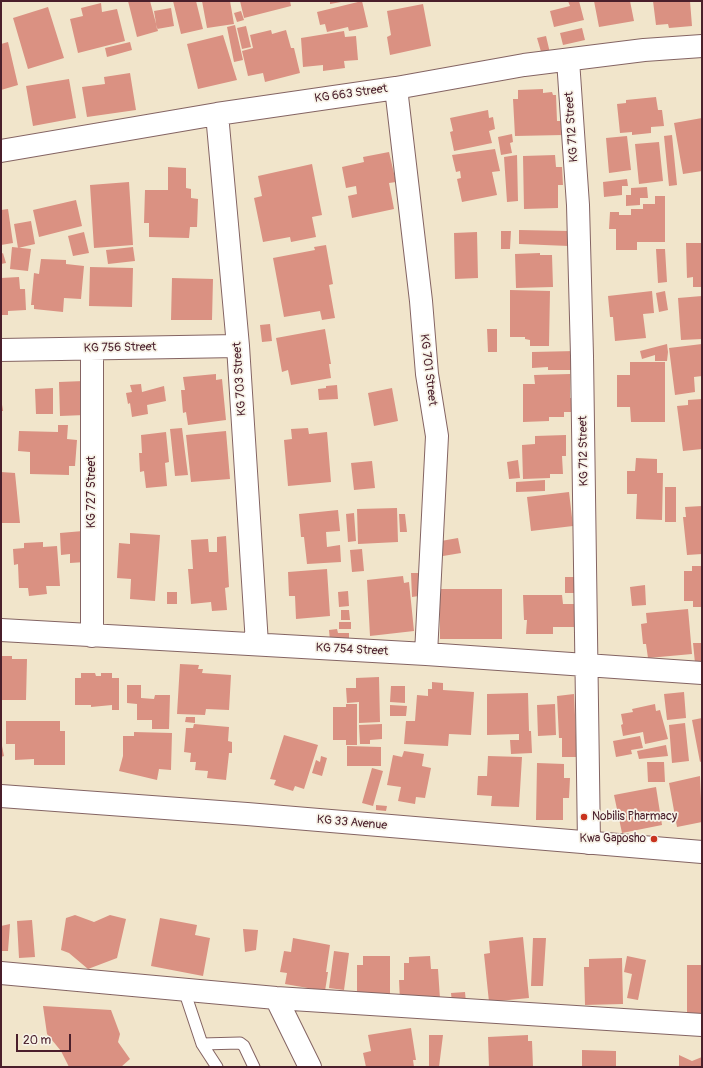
<!DOCTYPE html>
<html>
<head>
<meta charset="utf-8">
<style>
  body { margin:0 }
  #map { position:relative; width:703px; height:1068px; overflow:hidden; background:#f1e5cb; font-family:Pangolin,sans-serif }
  canvas { display:block }
  .frame { position:absolute; inset:0; border:2px solid #4a1f2b; pointer-events:none }
  .scale { position:absolute; left:16px; top:1034px; width:55px; height:18px; box-sizing:border-box; border:2px solid #4a1f2b; border-top:0; padding-left:5px; font-size:12px; line-height:14px; white-space:nowrap; color:#4a1f2b; -webkit-text-stroke:3px #f7f3e8; paint-order:stroke }
</style>
</head>
<body>
<div id="map">
<canvas width="703" height="1068"></canvas>
<div class="frame"></div>
<div class="scale">20 m</div>
</div>
<script>
const g = document.querySelector('canvas').getContext('2d');
g.lineJoin = 'round';
function fillPath(path, color) { g.fillStyle = color; g.fill(path, 'evenodd'); }
const poly = rows => new Path2D(rows.map(r => 'M' + r).join(''));
function stroke(path, color, width, dash) { g.strokeStyle = color; g.lineWidth = width; g.lineCap = dash ? 'butt' : 'round'; g.setLineDash(dash || []); g.stroke(path); }
function drawText(font, color, halo, rows, align = 'center') {
  g.font = font + ' Pangolin,sans-serif'; g.lineWidth = 3.5; g.setLineDash([]); g.textBaseline = 'middle'; g.strokeStyle = halo; g.fillStyle = color; for (const [text, x, y, turn = 0] of rows) {
    g.save(); g.translate(x, y); g.rotate((+turn || 0) * Math.PI / 180); g.textAlign = isNaN(turn) ? turn : align; if (halo) g.strokeText(text, 0, 0); g.fillText(text, 0, 0); g.restore();
  }
}
fillPath(poly([
  [128,1,150,1,158,31,137,37],
  [173,1,196,1,203,29,181,34],
  [202,1,230,1,234,24,207,28],
  [240,1,290,1,291,6,244,18],
  [330,1,341,1,341,2,330,4],
  [362,1,368,27,349,31,348,27,327,32,325,24,320,25,317,12],
  [568,1,579,1,584,20,554,27,550,11,570,6],
  [594,1,630,1,634,21,599,27],
  [653,1,690,1,692,26,669,28,668,24,656,25],
  [101,3,102,12,117,9,125,41,78,53,70,19,83,16,81,8],
  [423,4,431,46,390,55,387,37,391,35,387,11],
  [48,7,64,58,28,69,13,18],
  [171,8,174,26,157,29,154,11],
  [241,11,244,20,237,22,234,13],
  [235,25,243,60,234,62,227,27],
  [246,26,251,47,242,49,237,28],
  [582,28,585,40,563,45,560,33],
  [271,30,272,34,286,30,291,48,294,48,300,73,265,82,263,73,248,76,242,51,253,48,250,35],
  [344,31,345,37,356,36,358,60,344,61,345,68,323,71,323,65,303,67,301,38],
  [223,35,237,80,198,89,187,44],
  [546,36,550,53,542,55,537,38],
  [8,42,18,85,1,90,1,44],
  [130,42,132,50,107,57,105,48],
  [130,73,136,110,87,117,82,87,105,84,104,77],
  [69,79,76,118,33,126,26,86],
  [543,89,543,93,552,92,553,95,556,95,557,121,562,121,563,135,515,136,513,99,518,99,518,90],
  [656,97,658,110,662,110,664,126,651,127,651,133,632,135,632,132,620,133,617,104,626,103,626,100],
  [488,110,489,118,493,117,495,129,489,131,492,143,454,151,450,132,453,131,450,118],
  [702,118,702,171,683,174,674,123],
  [512,134,513,142,510,143,512,153,501,155,498,137],
  [672,135,677,185,669,186,664,136],
  [627,136,631,170,609,173,606,138],
  [659,142,663,181,639,184,635,144],
  [495,149,500,171,492,172,497,195,462,202,457,179,461,178,460,171,456,172,452,155],
  [389,152,396,182,389,183,394,209,352,218,348,196,357,194,356,186,346,188,342,167,364,162,363,157],
  [517,155,518,201,507,202,504,157],
  [555,155,556,167,562,167,563,185,558,185,558,208,524,209,523,156],
  [312,164,322,215,312,217,316,237,291,242,290,237,263,242,254,198,262,196,258,176],
  [168,167,186,168,186,188,191,189,191,198,198,199,197,227,190,227,189,238,149,237,149,223,144,223,145,190,168,190],
  [627,179,628,186,622,186,622,195,604,197,603,182],
  [129,182,133,245,94,248,90,185],
  [647,187,648,198,640,198,640,205,626,206,626,195,631,195,631,188],
  [655,196,665,196,665,242,637,242,637,250,616,250,616,229,609,229,610,212,619,212,619,215,631,215,631,209,643,209,643,204,655,204],
  [76,200,82,226,39,237,33,210],
  [8,209,13,243,1,245,1,210],
  [31,221,35,244,18,248,14,224],
  [519,230,569,231,569,246,519,244],
  [501,231,511,231,510,249,501,249],
  [84,232,89,253,73,256,68,236],
  [477,232,478,278,455,279,454,233],
  [686,243,702,243,702,287,693,287,693,277,687,278],
  [326,245,333,284,329,285,335,318,322,320,320,311,284,317,273,258,315,250,314,247],
  [12,247,31,249,28,271,10,269],
  [133,247,135,261,108,264,106,250],
  [656,249,665,249,667,282,658,283],
  [3,253,6,263,1,264,1,254],
  [540,253,540,255,552,255,553,287,516,288,515,254],
  [41,259,66,260,66,264,84,266,81,299,64,298,63,312,34,309,34,305,31,305,34,273,39,274],
  [90,267,133,268,132,307,89,306],
  [19,277,20,289,25,289,26,310,8,311,8,315,1,315,1,278],
  [172,278,213,279,212,320,171,320],
  [510,290,550,291,549,346,530,346,530,340,525,339,525,337,510,337],
  [652,291,654,313,643,314,646,338,615,341,613,317,610,317,608,296],
  [665,291,668,310,659,312,656,293],
  [702,296,702,339,681,340,678,298],
  [270,324,272,341,262,342,260,325],
  [325,329,331,364,329,364,331,378,291,385,288,370,282,372,276,338],
  [487,329,497,329,497,352,488,352],
  [667,344,668,352,667,361,655,361,655,355,642,359,640,351],
  [702,344,702,376,694,377,695,392,675,395,669,348],
  [575,351,575,370,548,370,548,367,532,368,532,352],
  [630,362,665,362,665,422,631,422,630,407,617,407,617,375,630,375],
  [216,374,216,380,222,379,226,420,188,425,186,412,183,413,181,390,185,390,183,377],
  [570,374,570,398,576,398,576,412,564,412,564,417,549,417,549,421,523,422,523,384,535,384,534,375],
  [84,381,85,415,60,416,59,382],
  [141,384,142,392,164,386,166,401,147,405,148,414,132,417,130,403,128,404,126,393,132,392,130,385],
  [337,385,338,399,319,400,318,389,326,388,326,386],
  [53,388,53,414,36,414,35,389],
  [392,388,398,421,374,426,368,393],
  [1,398,3,411,1,411],
  [702,399,702,449,683,451,677,406,688,405,688,400],
  [58,425,68,425,67,439,77,440,75,466,69,466,69,475,30,474,30,452,18,451,19,431,58,432],
  [182,428,188,475,175,476,170,429],
  [308,428,309,434,327,432,331,482,288,486,284,440,292,439,291,429],
  [226,431,230,479,191,482,186,435],
  [166,432,169,462,165,463,167,486,146,488,144,471,140,472,139,453,142,453,141,435],
  [566,435,566,456,562,456,563,474,550,474,550,478,523,479,522,445,535,444,535,436],
  [636,458,657,459,657,473,663,473,662,520,636,519,637,494,627,494,627,471,635,471],
  [518,460,520,478,509,479,507,462],
  [372,461,375,488,354,490,351,463],
  [1,472,15,473,20,523,1,523],
  [545,480,545,491,516,492,516,482],
  [665,487,676,487,676,522,665,522],
  [569,492,573,526,531,531,527,497],
  [702,506,702,554,687,555,683,517,686,517,685,507],
  [397,508,398,542,358,544,357,509],
  [338,510,340,531,326,532,327,547,340,545,341,562,307,564,304,537,301,537,299,514],
  [354,513,356,541,348,542,346,514],
  [399,514,405,514,407,532,400,532],
  [83,531,85,562,70,563,70,554,61,555,60,533],
  [130,533,160,535,155,601,130,599,131,579,117,578,119,543,130,544],
  [226,536,229,587,225,588,227,610,212,611,211,602,191,604,188,569,193,569,191,540,208,539,209,552,217,552,217,537],
  [458,538,461,553,443,556,441,541],
  [43,542,43,547,57,546,60,586,46,586,47,594,29,596,28,588,19,588,18,564,14,565,13,549,24,548,24,543],
  [362,549,364,571,352,572,350,550],
  [692,566,702,566,702,607,693,607,693,601,684,601,684,571,692,571],
  [327,569,330,616,296,619,295,596,289,596,288,572],
  [411,573,418,573,419,596,412,597],
  [403,576,404,583,409,582,414,631,370,636,367,580],
  [565,577,578,577,578,593,565,593],
  [645,585,646,605,632,606,630,587],
  [440,589,502,589,502,639,440,639],
  [348,591,349,606,339,607,338,592],
  [167,592,177,592,177,604,167,604],
  [523,595,562,595,563,604,574,604,574,627,553,627,553,634,526,634,527,620,524,620],
  [688,609,692,654,648,658,646,644,643,644,641,624,647,623,646,613],
  [341,610,349,610,350,620,341,620],
  [339,622,351,622,351,629,339,629],
  [337,629,338,633,349,633,349,641,330,641,329,630],
  [693,643,702,643,702,662,695,663],
  [1,656,12,656,12,659,27,659,26,700,1,700],
  [180,664,199,665,198,669,203,669,202,673,231,675,229,710,206,709,205,715,177,714],
  [81,673,95,673,96,676,101,676,101,673,112,673,112,678,119,678,119,710,112,710,112,705,91,707,91,705,75,705,75,678,81,678],
  [379,677,380,722,359,723,359,702,347,703,346,688,356,688,356,678],
  [432,682,443,683,443,690,474,692,471,735,449,734,448,746,404,744,406,721,415,721,417,695,428,696,428,689,432,689],
  [127,685,141,685,141,698,154,699,155,695,170,695,169,729,152,729,152,720,137,720,137,704,127,703],
  [391,686,405,686,405,703,390,702],
  [684,692,686,718,667,720,664,694],
  [528,693,529,731,531,731,532,753,511,754,510,740,519,740,519,734,487,735,487,694],
  [574,694,576,737,580,737,580,757,562,757,562,738,559,738,557,696],
  [346,704,357,704,357,745,346,745,346,740,333,740,333,707,346,707],
  [555,704,556,735,538,736,537,705],
  [655,704,656,711,660,710,668,739,645,744,643,732,623,736,621,725,623,724,621,714,633,712,632,709],
  [390,705,407,706,406,716,390,716],
  [186,717,195,717,195,723,185,722],
  [702,718,702,761,700,762,692,720],
  [6,721,60,721,60,731,65,731,65,765,34,765,34,759,15,760,15,744,6,744],
  [685,723,689,761,672,763,669,725],
  [194,724,229,727,228,741,232,742,232,753,229,753,226,780,207,778,208,771,195,770,196,762,190,762,191,753,184,752,186,728,193,728],
  [382,724,382,739,370,740,370,744,360,744,359,725],
  [134,732,172,733,171,770,159,769,157,780,119,771,123,756,123,736,134,736],
  [284,735,318,745,304,789,295,786,293,791,274,785,276,780,270,779],
  [640,736,643,748,631,750,632,754,616,757,613,741],
  [666,745,668,756,639,759,637,751],
  [2,746,4,756,1,757,1,747],
  [347,746,381,747,381,766,347,766],
  [404,751,424,754,422,766,431,768,425,798,416,797,415,804,398,801,401,787,387,785,393,755,402,757],
  [321,756,327,758,322,776,312,773,316,760,320,762],
  [488,756,522,757,519,807,491,806,492,796,477,795,478,776,487,776],
  [647,762,664,762,665,782,648,782],
  [537,763,564,764,564,778,570,778,569,798,563,798,563,820,536,820],
  [372,768,383,771,373,806,362,803],
  [700,776,702,822,677,827,669,783],
  [656,787,662,825,622,833,614,795],
  [376,805,387,806,386,811,376,810],
  [75,915,94,922,110,915,126,919,117,958,88,969,69,953,61,950,66,918],
  [160,918,197,925,195,935,210,938,203,976,151,966],
  [32,920,35,957,19,958,17,921],
  [10,924,8,951,1,951,1,926],
  [243,929,258,930,256,950,245,952],
  [523,937,529,998,489,1002,484,954,490,953,489,941],
  [293,938,330,945,326,972,328,972,325,991,285,984,287,973,280,972,284,951,291,952],
  [533,938,546,938,543,986,531,986],
  [334,951,349,953,344,990,329,988],
  [363,956,390,956,390,998,357,998,357,965,363,965],
  [430,956,431,969,438,969,440,999,400,1001,399,980,404,980,404,963,409,963,409,957],
  [627,956,646,960,638,1000,627,998,632,974,624,972],
  [622,958,623,1004,585,1005,584,967,589,967,589,959],
  [687,965,702,965,702,1019,687,1019],
  [465,992,466,1003,452,1003,451,993],
  [43,1006,111,1010,120,1034,118,1042,130,1059,121,1067,69,1067,61,1051,47,1034],
  [411,1028,416,1060,413,1060,414,1067,366,1067,363,1053,371,1051,368,1035],
  [429,1035,443,1035,439,1067,429,1067],
  [528,1035,528,1041,532,1041,533,1067,489,1067,488,1037],
  [582,1050,616,1051,616,1067,582,1067],
  [679,1055,692,1061,702,1057,702,1067,679,1067]
]), '#da9182');
const lane = poly([
  [184,990,202,1044,217,1067],
  [202,1044,240,1043,244,1046,254,1067]
]);
const street = poly([
  [568,60,578,205,582,356,589,843],
  [396,88,421,301,427,374,437,436,426,654],
  [217,114,238,346,257,644],
  [1,151,217,114,396,88,524,65,644,50,702,46],
  [1,350,238,346],
  [1,630,426,654,702,673],
  [92,636,92,349],
  [1,973,276,998,702,1025],
  [276,998,310,1067]
]);
const secondary = poly([
  [1,796,247,814,702,852]
]);
stroke(lane, '#846463', 13);
stroke(street, '#846463', 24);
stroke(secondary, '#846463', 24);
stroke(lane, '#fff', 11);
stroke(street, '#fff', 22);
stroke(secondary, '#fff', 22);
for (const [x, y, r, color] of [
  [584,817,4,"#c8321e"],
  [654,839,4,"#c8321e"]
]) { const dot = new Path2D(); dot.arc(x, y, r, 0, 2 * Math.PI); g.fillStyle = color; g.fill(dot); stroke(dot, '#f7f3e8', 1.5); }
drawText('12px', '#4a1f2b', '#f7f3e8', [
  ["KG 663 Street",351,94,-8],
  ["KG 712 Street",572,127,-94],
  ["KG 756 Street",120,348,-1],
  ["KG 701 Street",428,370,83],
  ["KG 703 Street",240,379,-94],
  ["KG 712 Street",584,451,-91],
  ["KG 727 Street",92,492,-90],
  ["KG 754 Street",352,650,3],
  ["KG 33 Avenue",352,823,5]
]);
drawText('12px', '#4a1f2b', '#f7f3e8', [
  ["Nobilis Pharmacy",592,817],
  ["Kwa Gaposho",646,839,"right"]
], 'left');
</script>
</body>
</html>
